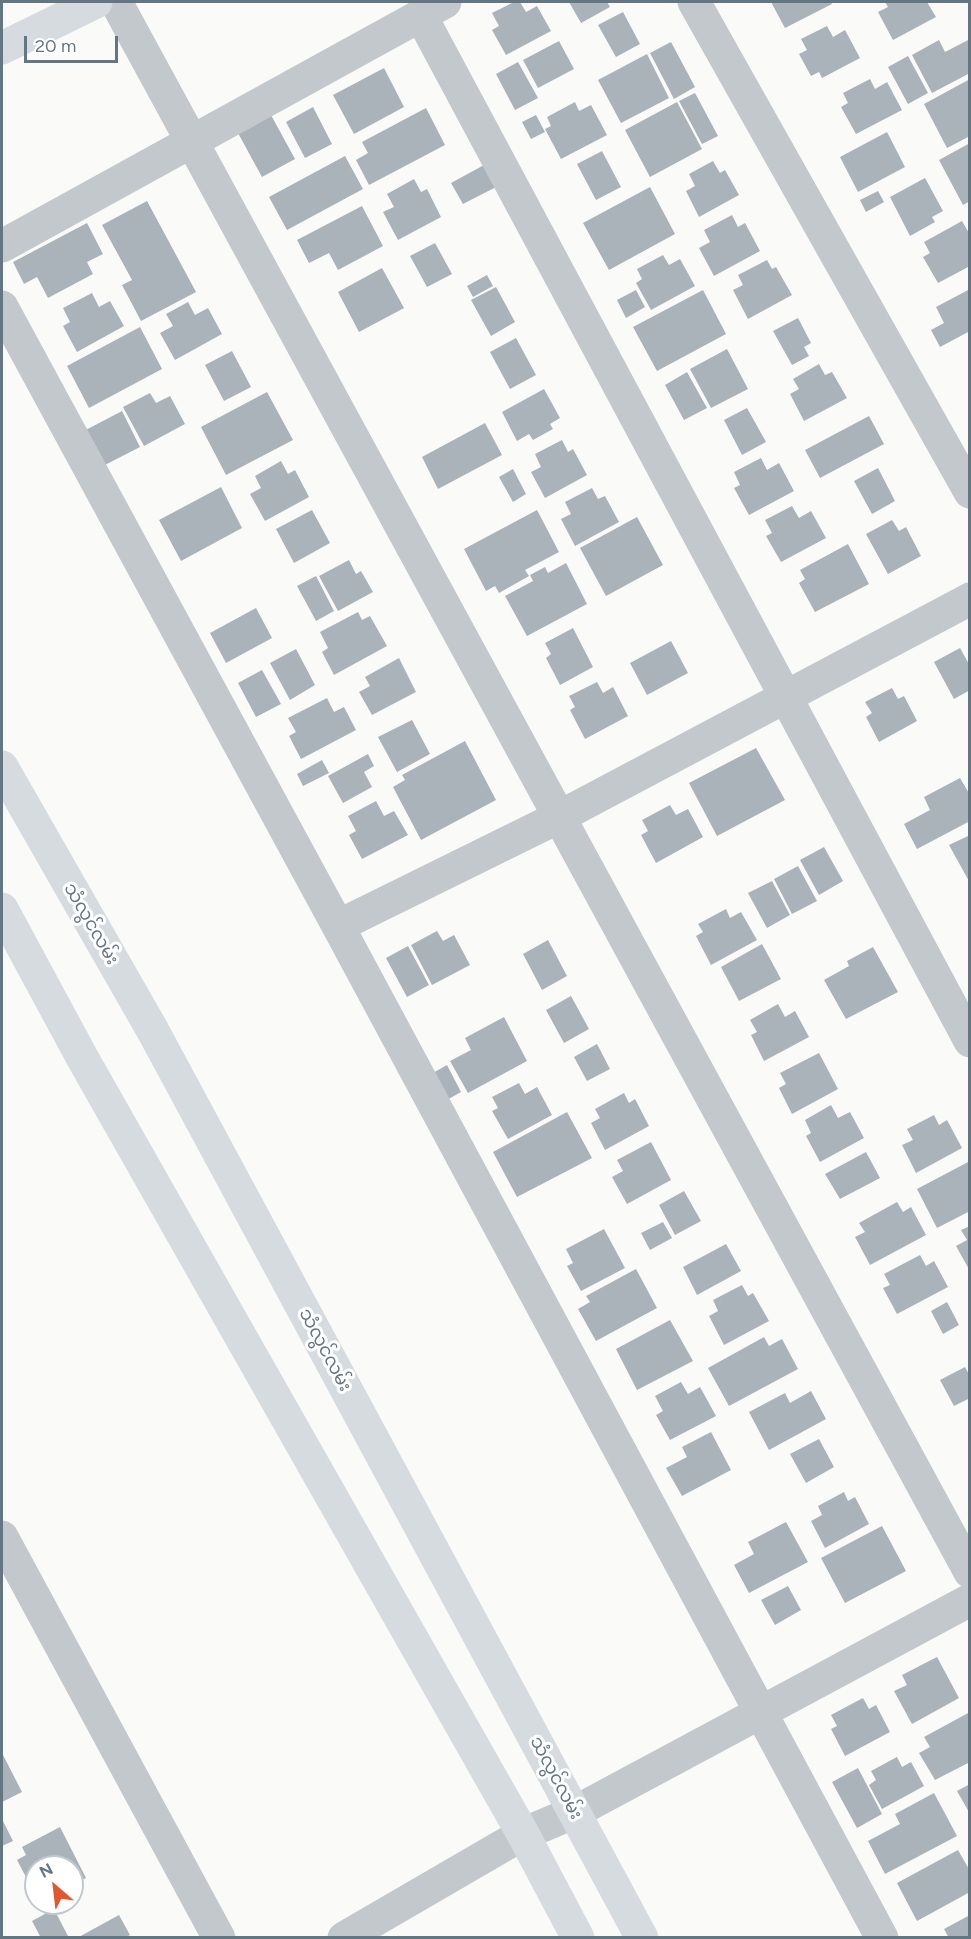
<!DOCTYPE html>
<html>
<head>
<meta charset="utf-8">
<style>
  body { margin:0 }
  #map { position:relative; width:971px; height:1939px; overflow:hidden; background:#fafaf8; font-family:Figtree,sans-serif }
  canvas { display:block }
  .frame { position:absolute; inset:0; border:3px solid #657683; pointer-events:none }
  .north { position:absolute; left:24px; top:1855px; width:60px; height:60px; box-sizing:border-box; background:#fff; border:2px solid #c1c8cd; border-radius:50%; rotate:332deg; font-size:16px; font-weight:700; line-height:24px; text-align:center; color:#657683 }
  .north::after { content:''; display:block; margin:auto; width:21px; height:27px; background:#e4572e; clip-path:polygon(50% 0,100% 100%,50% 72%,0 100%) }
  .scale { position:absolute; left:24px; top:36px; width:94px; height:27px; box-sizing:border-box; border:3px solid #657683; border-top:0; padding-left:8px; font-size:18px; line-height:21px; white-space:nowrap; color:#657683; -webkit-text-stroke:4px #fff; paint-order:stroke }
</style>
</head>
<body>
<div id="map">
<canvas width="971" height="1939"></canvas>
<div class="frame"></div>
<div class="north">N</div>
<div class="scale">20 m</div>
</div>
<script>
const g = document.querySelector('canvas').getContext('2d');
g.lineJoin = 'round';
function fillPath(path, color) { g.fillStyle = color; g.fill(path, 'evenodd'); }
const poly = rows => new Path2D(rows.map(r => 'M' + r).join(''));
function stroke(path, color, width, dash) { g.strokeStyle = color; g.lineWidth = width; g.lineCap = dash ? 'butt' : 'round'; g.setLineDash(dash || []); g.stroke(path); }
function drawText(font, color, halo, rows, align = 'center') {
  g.font = font + ' Figtree,"Noto Sans Myanmar",sans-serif'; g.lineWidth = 6; g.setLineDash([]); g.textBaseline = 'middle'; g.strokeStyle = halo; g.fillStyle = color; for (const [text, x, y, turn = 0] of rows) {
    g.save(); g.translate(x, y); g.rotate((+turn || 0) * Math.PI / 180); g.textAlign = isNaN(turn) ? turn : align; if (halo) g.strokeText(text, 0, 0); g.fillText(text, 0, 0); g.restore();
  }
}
fillPath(poly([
  [514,2,520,2,526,12,537,6,551,31,506,55,492,30,499,26,492,13],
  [569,2,607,2,610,7,581,23],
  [771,2,831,2,832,4,785,28],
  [885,2,927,2,936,17,893,40,878,12,888,7],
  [623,12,640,44,616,57,598,25],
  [827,26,833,37,845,30,860,58,822,78,819,72,811,76,799,54,807,50,801,39],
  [970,39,970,73,932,93,912,55,939,40,945,52],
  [559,41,574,69,538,88,523,60],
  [671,42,695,87,674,99,650,53],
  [647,54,669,98,621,123,598,80],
  [908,56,928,93,908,104,888,67],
  [518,62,538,98,515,110,496,74],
  [384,68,404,107,354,134,333,95],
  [870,79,875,89,887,82,902,110,856,134,841,107,848,103,843,93],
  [970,79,970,136,947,148,924,104],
  [695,93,718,136,702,144,679,101],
  [575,102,579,111,591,105,607,135,561,159,545,129,551,126,547,117],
  [677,102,702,149,650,177,625,130],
  [313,107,332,144,305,158,286,122],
  [426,108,445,145,369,185,356,160,368,153,362,142],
  [271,115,295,159,262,177,238,133],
  [536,115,545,132,531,139,522,122],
  [887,132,905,167,858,192,840,157],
  [970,143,970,201,963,205,939,160],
  [602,151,621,187,596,200,577,164],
  [345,156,363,189,287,230,269,197],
  [713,161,720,173,725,170,739,195,699,217,686,191,695,186,689,174],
  [484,165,496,187,463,204,451,183],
  [925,178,943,211,932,217,935,222,910,236,890,197],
  [414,179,421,192,427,189,441,217,398,240,383,212,394,207,387,194],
  [650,187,675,234,609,270,583,223],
  [878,191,884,202,866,212,860,200],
  [147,201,196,292,141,321,122,285,132,280,102,225],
  [362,206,383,246,338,270,329,253,309,263,297,240],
  [732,215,738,227,745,223,760,251,714,276,699,248,710,242,704,230],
  [962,221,970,235,970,266,938,283,923,257,930,253,924,242],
  [87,223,103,254,87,262,93,274,48,298,37,277,24,284,13,262],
  [435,243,452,274,427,287,410,256],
  [663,255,669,265,680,259,695,286,651,310,636,283,642,279,637,269],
  [767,260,772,269,776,267,792,295,748,319,733,290,743,285,738,275],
  [382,268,404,308,359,332,338,292],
  [487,275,493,286,473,297,467,286],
  [496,287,515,322,491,336,471,300],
  [970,289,970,331,940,347,931,330,944,323,936,307],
  [636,290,645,307,626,318,617,300],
  [703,290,726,334,657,371,633,327],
  [92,293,99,307,110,301,124,326,77,352,63,326,70,322,63,308],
  [188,302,195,315,208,308,222,334,175,360,160,333,173,326,166,314],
  [798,318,811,343,804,347,809,356,792,365,773,331],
  [140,327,162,369,89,408,67,366],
  [516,338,536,375,510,389,490,352],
  [727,349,748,389,711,408,690,369],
  [232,351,251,387,224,401,205,365],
  [819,364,825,375,832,372,847,398,804,421,790,394,799,389,793,379],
  [687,372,707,408,684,420,665,385],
  [544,389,560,418,550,424,553,429,533,440,529,434,517,441,502,412],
  [267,392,293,440,226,475,201,427],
  [150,393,156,403,170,396,185,424,144,446,123,407],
  [747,408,766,442,742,455,724,420],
  [122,411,140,447,99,468,80,433],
  [869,416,884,444,820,478,805,450],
  [485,423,502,455,438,489,422,457],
  [562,440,568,452,573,449,587,475,545,498,531,472,541,467,535,454],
  [761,458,767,470,779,463,794,491,749,515,734,488,740,485,734,472],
  [281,461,288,474,295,470,309,497,265,521,250,494,261,488,255,476],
  [878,468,895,501,872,514,854,481],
  [513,469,526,494,513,502,499,477],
  [221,487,242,528,181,561,159,520],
  [592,488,598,499,605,496,619,522,575,546,561,519,571,514,565,502],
  [792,506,799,518,811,511,826,538,781,562,766,536,772,533,765,520],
  [312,510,330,543,294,563,276,529],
  [537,510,559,552,525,570,529,576,499,593,495,586,486,591,464,549],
  [637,517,663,565,606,596,580,548],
  [892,520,899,531,906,527,921,556,888,574,866,534],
  [848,544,869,584,815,612,799,583,805,579,800,570],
  [349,560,356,574,361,571,373,592,338,611,319,576],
  [566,563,587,604,527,636,505,596,533,581,530,575,545,567,548,573],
  [316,576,334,611,316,621,297,586],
  [256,608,272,638,226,663,210,633],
  [358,612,362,620,370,616,387,646,334,675,322,652,328,648,320,632],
  [573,628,593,667,560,685,546,658,551,654,545,643],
  [671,641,688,673,647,695,630,663],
  [960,648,970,666,970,690,954,699,934,662],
  [296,649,315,685,290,700,270,663],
  [399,658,416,692,372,715,359,692,370,686,365,677],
  [262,670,281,704,256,717,238,683],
  [597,682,603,693,613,687,628,716,585,739,570,710,575,707,569,696],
  [892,688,898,699,904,696,917,721,879,742,866,717,872,713,865,702],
  [327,698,334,712,344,707,356,730,301,759,289,736,296,732,288,718],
  [412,720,430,754,397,772,378,737],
  [465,741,496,800,421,840,393,787,405,780,402,775],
  [756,748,785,800,717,836,689,783],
  [368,754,374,766,364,772,372,787,343,803,328,776],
  [322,760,329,773,303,786,297,774],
  [960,778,970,795,970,821,917,849,904,824,930,810,924,797],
  [376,801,384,816,394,811,408,835,362,859,349,835,356,831,348,816],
  [670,805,676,815,688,809,703,837,656,863,641,835,648,831,642,820],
  [970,835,970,883,949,845],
  [824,847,843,881,819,895,800,860],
  [798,866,817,901,792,914,774,879],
  [772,881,790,915,767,928,748,893],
  [726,909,730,918,741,912,757,940,711,965,696,936,703,932,698,924],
  [437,931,443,941,454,935,470,965,432,985,411,945],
  [548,940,567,976,542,990,523,954],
  [762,944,781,979,739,1001,721,967],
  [408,946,429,985,407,997,386,958],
  [873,947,898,992,846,1019,824,980,849,966,847,961],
  [571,996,589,1029,564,1043,546,1010],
  [778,1004,785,1017,795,1011,809,1037,764,1061,751,1035,757,1032,750,1020],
  [504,1017,527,1061,468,1093,450,1061,471,1050,465,1038],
  [597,1044,610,1069,587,1081,574,1057],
  [819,1053,838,1089,792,1114,779,1088,786,1084,780,1073],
  [447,1065,461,1092,445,1101,431,1074],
  [519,1083,525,1094,537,1087,552,1115,508,1139,492,1111,498,1108,492,1097],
  [624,1093,629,1103,635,1099,649,1126,605,1150,591,1123,600,1118,595,1109],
  [831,1105,838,1118,850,1112,864,1138,820,1162,806,1136,811,1133,805,1120],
  [567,1112,592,1158,517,1197,493,1152],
  [934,1115,939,1125,947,1120,962,1148,916,1173,902,1145,913,1140,907,1129],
  [651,1142,671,1180,627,1204,612,1177,623,1171,617,1160],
  [866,1152,880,1178,840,1199,825,1174],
  [970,1161,970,1211,937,1228,917,1189],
  [684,1191,701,1221,675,1235,659,1205],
  [897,1202,903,1212,911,1207,926,1235,870,1265,855,1237,865,1232,859,1223],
  [663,1222,672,1238,650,1250,641,1233],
  [970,1226,970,1271,956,1246,967,1240,961,1230],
  [604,1229,625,1268,581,1291,567,1266,573,1263,566,1249],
  [726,1244,741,1271,697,1295,683,1267],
  [920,1255,926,1266,934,1261,948,1287,897,1314,883,1288,890,1285,884,1274],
  [636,1269,657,1308,596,1341,578,1309,590,1302,586,1296],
  [742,1285,748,1296,753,1293,769,1321,724,1345,709,1316,718,1311,713,1300],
  [947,1302,959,1325,943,1334,931,1311],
  [670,1320,693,1361,637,1390,616,1349],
  [764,1337,769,1346,782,1339,798,1369,729,1406,708,1368],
  [965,1367,970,1376,970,1398,954,1406,940,1380],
  [681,1382,688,1394,700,1387,716,1416,670,1440,656,1415,663,1411,655,1396],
  [811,1391,826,1419,769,1450,749,1412,785,1393,790,1403],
  [711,1432,731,1470,682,1496,666,1468,687,1457,682,1447],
  [819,1439,834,1467,806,1483,790,1454],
  [844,1492,848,1501,855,1497,869,1524,825,1548,811,1521,822,1515,818,1506],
  [786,1522,808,1562,749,1593,734,1565,754,1554,748,1542],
  [882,1526,906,1571,845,1603,821,1558],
  [788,1586,801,1610,775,1625,761,1600],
  [937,1657,959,1698,912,1724,894,1691,907,1685,902,1675],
  [863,1698,869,1709,876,1705,890,1732,845,1756,831,1729,837,1726,831,1715],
  [970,1712,970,1762,935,1780,919,1753,930,1747,924,1737],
  [2,1753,22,1792,2,1802],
  [897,1757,902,1767,911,1762,924,1786,882,1809,869,1785,876,1780,871,1771],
  [858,1768,882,1814,857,1828,832,1782],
  [970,1784,970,1814,957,1791],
  [934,1793,957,1836,885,1874,868,1841,900,1824,895,1814],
  [2,1819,13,1841,2,1846],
  [60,1827,86,1878,72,1885,72,1867,36,1867,36,1896,17,1860,26,1855,22,1847],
  [958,1850,970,1871,970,1892,917,1921,897,1883],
  [54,1909,69,1938,41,1938,32,1921],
  [119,1915,130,1935,124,1938,77,1938],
  [970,1915,970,1938,949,1938,944,1929]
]), '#aab3b9');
stroke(poly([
  [116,2,970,1572],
  [694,2,970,492],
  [421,16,970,1041],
  [2,246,445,2],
  [2,307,338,926,882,1938],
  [338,926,559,817,970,599],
  [2,1537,219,1938],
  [344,1938,523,1834,575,1812,970,1600]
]), '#c3c8cc', 33);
stroke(poly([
  [2,48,96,2],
  [2,767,153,1031,642,1938],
  [2,909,83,1059,523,1834,578,1938]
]), '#d6dbdf', 33);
drawText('18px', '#657683', '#fff', [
  ["သံလွင်လမ်း",91,924,60],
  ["သံလွင်လမ်း",325,1350,62],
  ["သံလွင်လမ်း",556,1778,62]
]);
</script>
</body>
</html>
